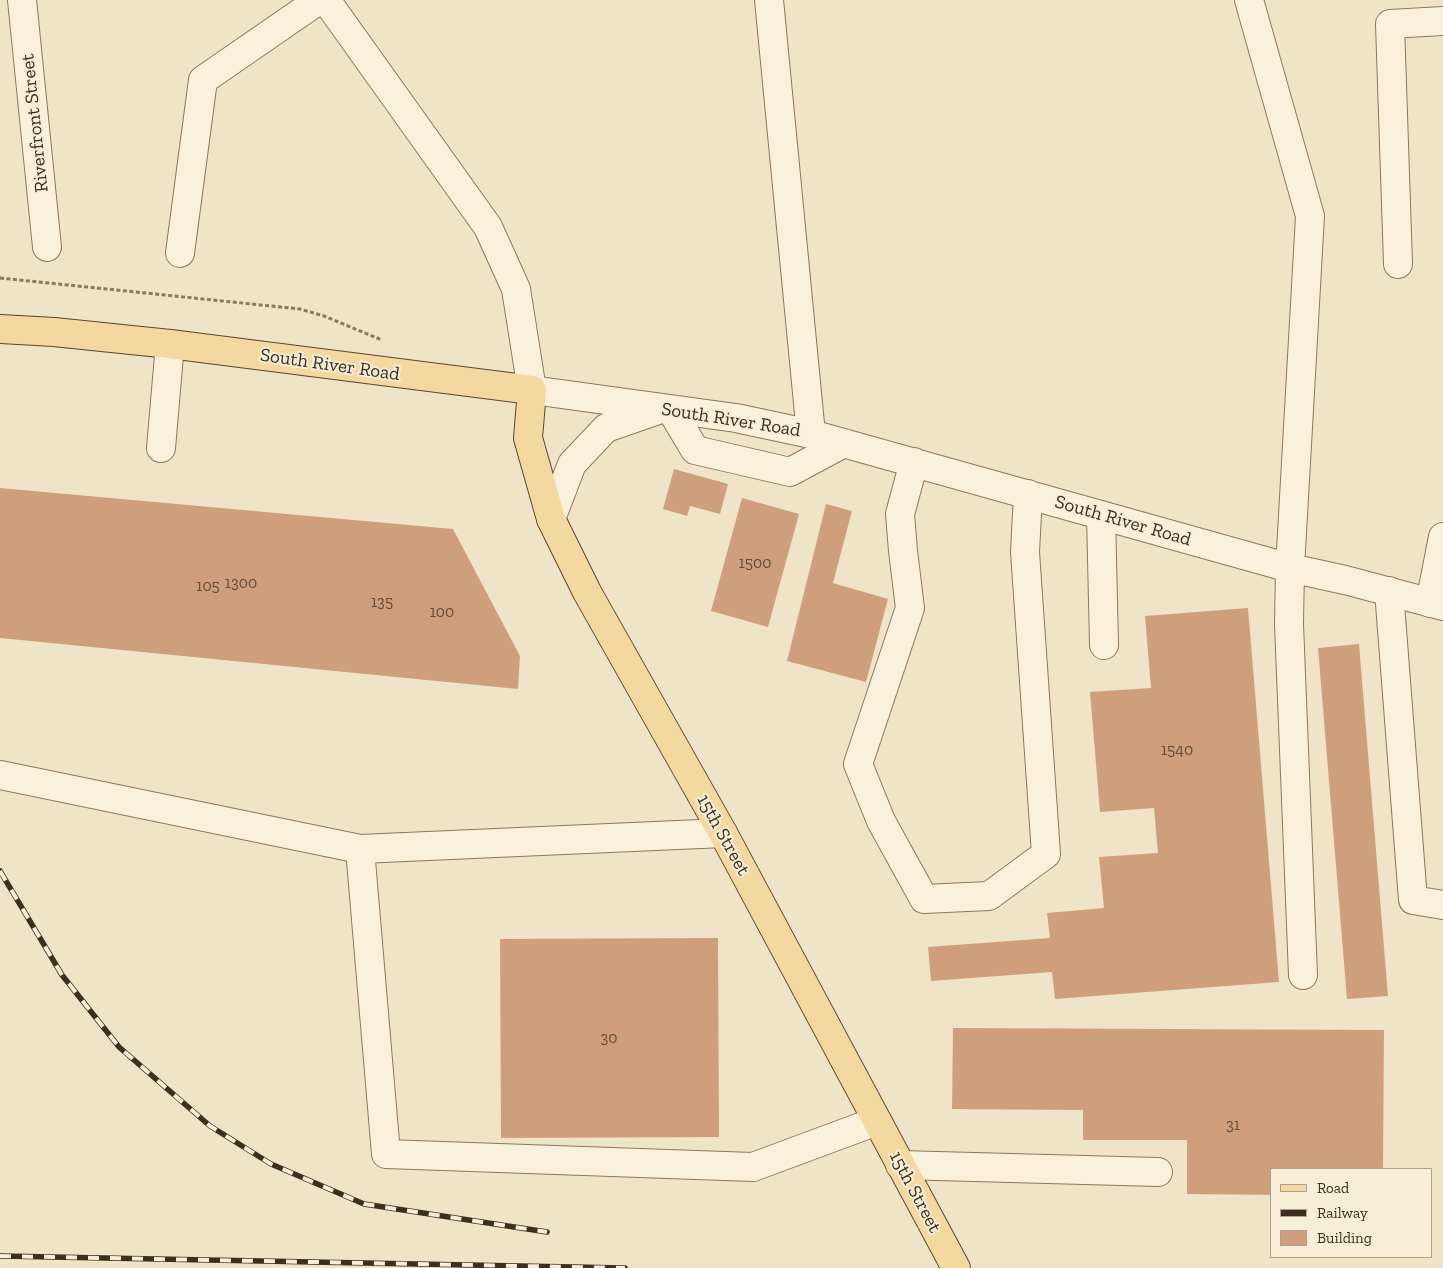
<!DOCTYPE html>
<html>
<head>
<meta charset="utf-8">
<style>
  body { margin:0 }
  #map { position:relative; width:1443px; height:1268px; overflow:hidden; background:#f0e4c8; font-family:"Zilla Slab",serif }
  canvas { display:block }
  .legend { position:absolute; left:1270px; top:1168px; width:162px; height:90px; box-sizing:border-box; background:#f7eed8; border:1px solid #ada18e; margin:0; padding:6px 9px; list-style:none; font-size:15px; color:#3d2e20 }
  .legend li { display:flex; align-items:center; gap:10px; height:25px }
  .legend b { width:25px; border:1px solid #ada18e }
</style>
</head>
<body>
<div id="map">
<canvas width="1443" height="1268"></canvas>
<ul class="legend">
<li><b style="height:6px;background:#f3d9a0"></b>Road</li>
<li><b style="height:6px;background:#3d2e20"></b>Railway</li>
<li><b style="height:14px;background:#cf9f7d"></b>Building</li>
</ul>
</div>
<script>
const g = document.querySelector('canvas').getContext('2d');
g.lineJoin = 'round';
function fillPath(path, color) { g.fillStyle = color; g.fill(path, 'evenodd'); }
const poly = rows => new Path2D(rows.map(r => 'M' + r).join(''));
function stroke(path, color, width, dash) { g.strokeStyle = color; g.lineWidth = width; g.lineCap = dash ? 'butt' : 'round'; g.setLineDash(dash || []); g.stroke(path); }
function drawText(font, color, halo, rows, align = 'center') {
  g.font = font + ' "Zilla Slab",serif'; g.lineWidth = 4; g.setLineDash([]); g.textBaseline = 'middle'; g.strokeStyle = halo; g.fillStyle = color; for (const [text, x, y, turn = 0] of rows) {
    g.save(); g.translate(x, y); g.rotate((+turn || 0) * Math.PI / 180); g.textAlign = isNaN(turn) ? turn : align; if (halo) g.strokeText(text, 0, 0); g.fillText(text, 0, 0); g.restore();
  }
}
fillPath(poly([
  [674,469,728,484,720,514,690,506,687,516,663,509],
  [0,488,453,529,520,656,518,689,0,638],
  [742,498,799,514,768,627,711,611],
  [826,504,852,511,833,583,888,599,866,682,787,661],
  [1248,608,1279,982,1055,999,1052,972,931,981,928,947,1050,938,1047,913,1104,908,1099,857,1158,853,1154,808,1100,812,1090,692,1151,688,1145,616],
  [1359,644,1388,996,1347,999,1318,648],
  [718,938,719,1137,501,1138,500,939],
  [953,1028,1384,1030,1383,1169,1272,1169,1272,1195,1187,1194,1187,1140,1083,1140,1083,1110,952,1109]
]), '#cf9f7d');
const minor = poly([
  [22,0,47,247],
  [326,0,488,227,516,289,532,390,736,418,811,434,1290,568,1345,580,1443,606],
  [769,0,811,434],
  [1249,0,1310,216,1290,568,1289,624,1303,975],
  [180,253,203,80,319,0],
  [1398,264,1390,24,1443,21],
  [671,410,695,450,790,472,844,443],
  [161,448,170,344],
  [914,462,900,514,903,551,910,608,858,764,881,821,924,899,989,896,1046,854,1025,552,1028,494],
  [1101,515,1104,645],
  [551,519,572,464,606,428,658,410],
  [1389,591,1413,900,1443,905],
  [1430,603,1443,537],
  [0,775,360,849],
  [723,833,360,849,386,1154,753,1167,877,1121],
  [900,1165,1158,1172]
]);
const major = poly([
  [0,329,54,332,170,344,532,390,528,438,551,519,587,592,723,833,956,1268]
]);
stroke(minor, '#8d765c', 30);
stroke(major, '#5b4430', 30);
stroke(poly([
  [0,278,300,309,324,316,382,340]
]), '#8d765c', 3, [4, 2.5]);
stroke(minor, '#faf1dc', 28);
stroke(major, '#f3d9a0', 28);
const rail = poly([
  [0,871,62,975,119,1047,210,1126,271,1164,364,1204,547,1232],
  [0,1256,625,1268]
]);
stroke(rail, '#3d2e20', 5.5);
stroke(rail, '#f7eed8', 4, [11]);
drawText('16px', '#624a37', null, [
  ["1500",755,563],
  ["1300",241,583],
  ["105",208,586],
  ["135",382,602],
  ["100",442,612],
  ["1540",1177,750],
  ["30",609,1038],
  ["31",1233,1125]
]);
drawText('19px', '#3d2e20', '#f7eed8', [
  ["Riverfront Street",35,123,-96],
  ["South River Road",330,365,8],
  ["South River Road",731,420,9],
  ["South River Road",1123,521,16],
  ["15th Street",723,835,61],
  ["15th Street",915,1192,62]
]);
</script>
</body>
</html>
